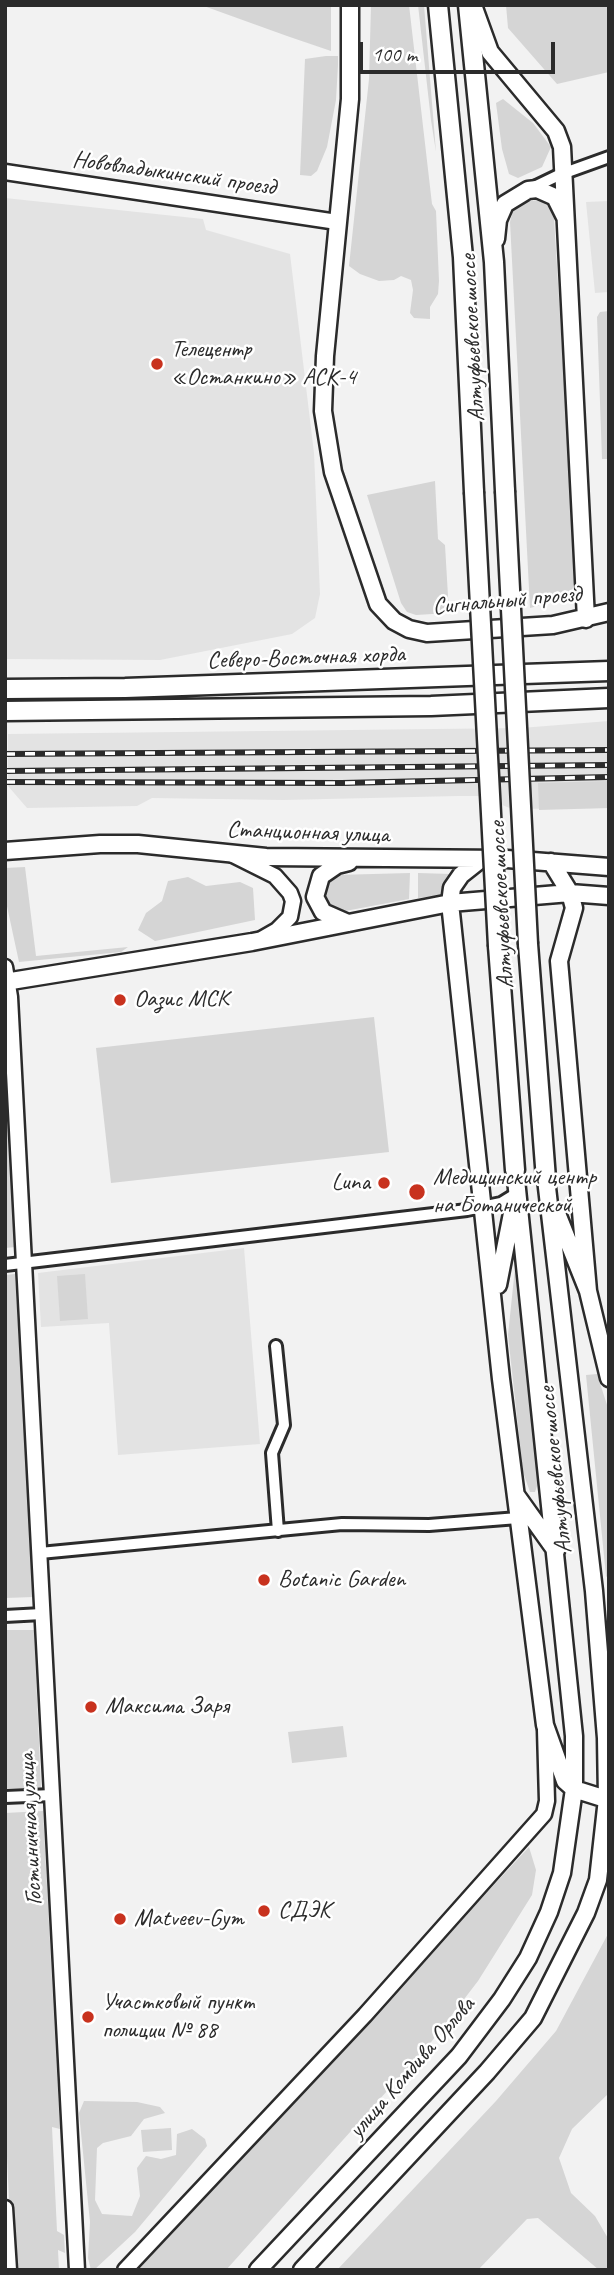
<!DOCTYPE html>
<html>
<head>
<meta charset="utf-8">
<style>
  body { margin:0 }
  #map { position:relative; width:614px; height:2275px; overflow:hidden; background:#f2f2f2; font-family:Caveat,sans-serif }
  canvas { display:block }
  .frame { position:absolute; inset:0; border:7px solid #2b2b2b; pointer-events:none }
  .scale { position:absolute; left:359px; top:42px; width:196px; height:32px; box-sizing:border-box; border:4px solid #2b2b2b; border-top:0; padding-left:9px; font-size:21px; line-height:24px; white-space:nowrap; color:#2b2b2b; -webkit-text-stroke:5px #fff; paint-order:stroke }
</style>
</head>
<body>
<div id="map">
<canvas width="614" height="2275"></canvas>
<div class="frame"></div>
<div class="scale">100 m</div>
</div>
<script>
const g = document.querySelector('canvas').getContext('2d');
g.lineJoin = 'round';
function fillPath(path, color) { g.fillStyle = color; g.fill(path, 'evenodd'); }
const poly = rows => new Path2D(rows.map(r => 'M' + r).join(''));
function stroke(path, color, width, dash) { g.strokeStyle = color; g.lineWidth = width; g.lineCap = dash ? 'butt' : 'round'; g.setLineDash(dash || []); g.stroke(path); }
function drawText(font, color, halo, rows, align = 'center') {
  g.font = font + ' Caveat,sans-serif'; g.lineWidth = 5; g.setLineDash([]); g.textBaseline = 'middle'; g.strokeStyle = halo; g.fillStyle = color; for (const [text, x, y, turn = 0] of rows) {
    g.save(); g.translate(x, y); g.rotate((+turn || 0) * Math.PI / 180); g.textAlign = isNaN(turn) ? turn : align; if (halo) g.strokeText(text, 0, 0); g.fillText(text, 0, 0); g.restore();
  }
}
fillPath(poly([
  [5,198,203,219,206,230,290,254,314,453,320,594,315,618,292,634,160,660,5,659],
  [609,201,609,292,595,293,586,202],
  [609,721,609,808,512,809,480,796,458,796,283,800,152,798,137,806,27,808,8,786,8,734,521,728],
  [244,1248,260,1444,118,1455,109,1323,41,1327,38,1273]
]), '#e3e3e3');
fillPath(poly([
  [201,5,331,5,331,51,287,36],
  [371,5,409,5,432,204,436,211,439,281,438,294,430,307,430,319,414,318,410,313,413,290,411,280,401,276,394,280,379,281,360,274,349,266,369,79],
  [418,5,424,5,436,152,431,120],
  [506,5,609,5,609,72,557,84,508,28],
  [326,56,338,56,338,65,336,100,327,147,317,171,311,176,300,175,305,59],
  [503,99,533,123,551,147,542,167,518,178,509,174,502,149,496,103],
  [538,200,548,206,554,218,576,578,571,593,557,601,530,608,510,222,513,210,524,202],
  [609,311,609,459,602,459,597,317,600,312],
  [435,481,438,539,445,545,449,613,416,615,407,612,401,603,367,495],
  [609,781,609,808,539,810,538,783],
  [25,867,36,956,128,947,121,952,19,962,5,897,5,868],
  [410,873,409,899,340,912,328,908,322,899,326,880,336,875],
  [418,873,451,874,444,886,443,895,418,898],
  [188,877,206,886,240,882,253,888,255,920,155,941,138,930,146,913,162,901,168,881],
  [374,1017,389,1152,111,1183,96,1048],
  [5,1041,16,1247,5,1248],
  [515,1268,539,1480,535,1492,530,1492,523,1472,508,1335],
  [15,1274,34,1597,5,1598,5,1275],
  [85,1274,88,1319,60,1321,57,1276],
  [597,1374,609,1411,609,1580,606,1576,586,1375],
  [34,1630,41,1788,5,1788,5,1630],
  [343,1726,347,1757,292,1763,288,1732],
  [43,1811,60,2129,52,2127,57,2231,64,2235,65,2253,58,2250,59,2270,12,2270,5,2111,5,1813],
  [529,1847,536,1870,532,1895,478,1981,432,2041,226,2270,138,2270,245,2154,244,2151,325,2068,397,1984,406,1981,419,1961,424,1961,463,1919,463,1913,479,1901],
  [609,1932,609,2093,572,2129,559,2158,571,2193,595,2216,609,2240,609,2270,599,2270,538,2218,527,2219,478,2270,337,2270,496,2101,556,2031],
  [84,2101,137,2102,160,2107,165,2113,144,2119,131,2136,103,2143,97,2148,95,2200,102,2214,132,2216,140,2196,137,2168,146,2156,161,2159,176,2155,177,2134,192,2129,205,2139,207,2146,135,2232,94,2270,91,2270,88,2258,90,2222,79,2113],
  [171,2128,172,2150,143,2152,141,2130]
]), '#d5d5d5');
const minor = poly([
  [530,189,559,175,609,157],
  [5,1265,467,1210,501,1203,514,1195],
  [276,1346,284,1425,272,1453,278,1531],
  [40,1553,342,1524,429,1525,518,1518],
  [5,1616,42,1614],
  [5,1797,52,1795]
]);
const tertiary = poly([
  [5,172,337,222],
  [233,855,275,876,290,893,293,901,290,917,277,930,263,938],
  [5,967,10,997,77,2270],
  [5,2208,9,2270],
  [125,2270,365,2015,544,1814,547,1801,545,1730]
]);
const secondary = poly([
  [350,5,350,99,325,356,323,411,333,472,378,604,394,621,409,629,427,633,553,625,609,612],
  [473,5,490,52,556,131,562,147,586,619],
  [496,239,498,220,505,204,528,190,537,189,555,197,565,217],
  [5,851,100,844,138,844,266,857,507,859,609,867],
  [480,860,461,875,452,888,450,903,501,1379,545,1725,565,1781,574,1789,609,1800],
  [551,862,570,893,574,908,559,961,588,1291],
  [348,923,323,912,315,897,321,876,337,865,349,862],
  [5,982,252,942,450,903,570,893,609,896],
  [556,1211,588,1291,609,1378],
  [498,1285,514,1203],
  [516,1495,556,1551],
  [258,2270,459,2056,502,1999,528,1958,549,1912,562,1873,574,1789,574,1736,515,1170],
  [302,2270,487,2072,533,2018,586,1913,598,1880,607,1799,606,1738,594,1591,546,1179]
]);
const primary = poly([
  [438,5,463,257,474,492],
  [468,5,494,262,505,491],
  [5,689,125,688,609,671],
  [5,711,431,706,609,698],
  [528,944,546,1179],
  [498,946,515,1170]
]);
stroke(minor, '#2b2b2b', 16);
stroke(tertiary, '#2b2b2b', 19);
stroke(secondary, '#2b2b2b', 21);
stroke(primary, '#2b2b2b', 23);
stroke(minor, '#fff', 10);
stroke(tertiary, '#fff', 14);
stroke(secondary, '#fff', 16);
stroke(primary, '#fff', 18);
const rail = poly([
  [5,754,609,750],
  [5,771,609,765],
  [5,782,342,783,609,777]
]);
stroke(rail, '#2b2b2b', 6);
stroke(rail, '#fff', 3.5, [10]);
const primaryBridge = poly([
  [505,491,528,944],
  [474,492,498,946]
]);
stroke(primaryBridge, '#2b2b2b', 23, []);
stroke(primaryBridge, '#fff', 18);
for (const [x, y, r, color] of [
  [157,364,7,"#c8321e"],
  [120,1000,7,"#c8321e"],
  [384,1183,7,"#c8321e"],
  [417,1192,9,"#c8321e"],
  [264,1580,7,"#c8321e"],
  [91,1707,7,"#c8321e"],
  [264,1911,7,"#c8321e"],
  [120,1919,7,"#c8321e"],
  [88,2017,7,"#c8321e"]
]) { const dot = new Path2D(); dot.arc(x, y, r, 0, 2 * Math.PI); g.fillStyle = color; g.fill(dot); stroke(dot, '#fff', 2.5); }
drawText('24px', '#2b2b2b', '#fff', [
  ["Нововладыкинский проезд",174,174,8],
  ["Алтуфьевское шоссе",473,338,-93],
  ["Сигнальный проезд",507,601,-5],
  ["Северо-Восточная хорда",306,658,-2],
  ["Станционная улица",308,833,2],
  ["Алтуфьевское шоссе",502,905,-93],
  ["Алтуфьевское шоссе",556,1470,-96],
  ["Гостиничная улица",31,1829,-93],
  ["улица Комдива Орлова",412,2068,-49]
]);
drawText('24px', '#2b2b2b', '#fff', [
  ["Телецентр",171,350],
  ["«Останкино» АСК-4",171,378],
  ["Оазис МСК",134,1000],
  ["Медицинский центр",433,1178],
  ["на Ботанической",433,1206],
  ["Luna",370,1183,"right"],
  ["Botanic Garden",278,1580],
  ["Максима Заря",105,1707],
  ["СДЭК",278,1911],
  ["Matveev-Gym",134,1919],
  ["Участковый пункт",102,2003],
  ["полиции № 88",102,2031]
], 'left');
</script>
</body>
</html>
